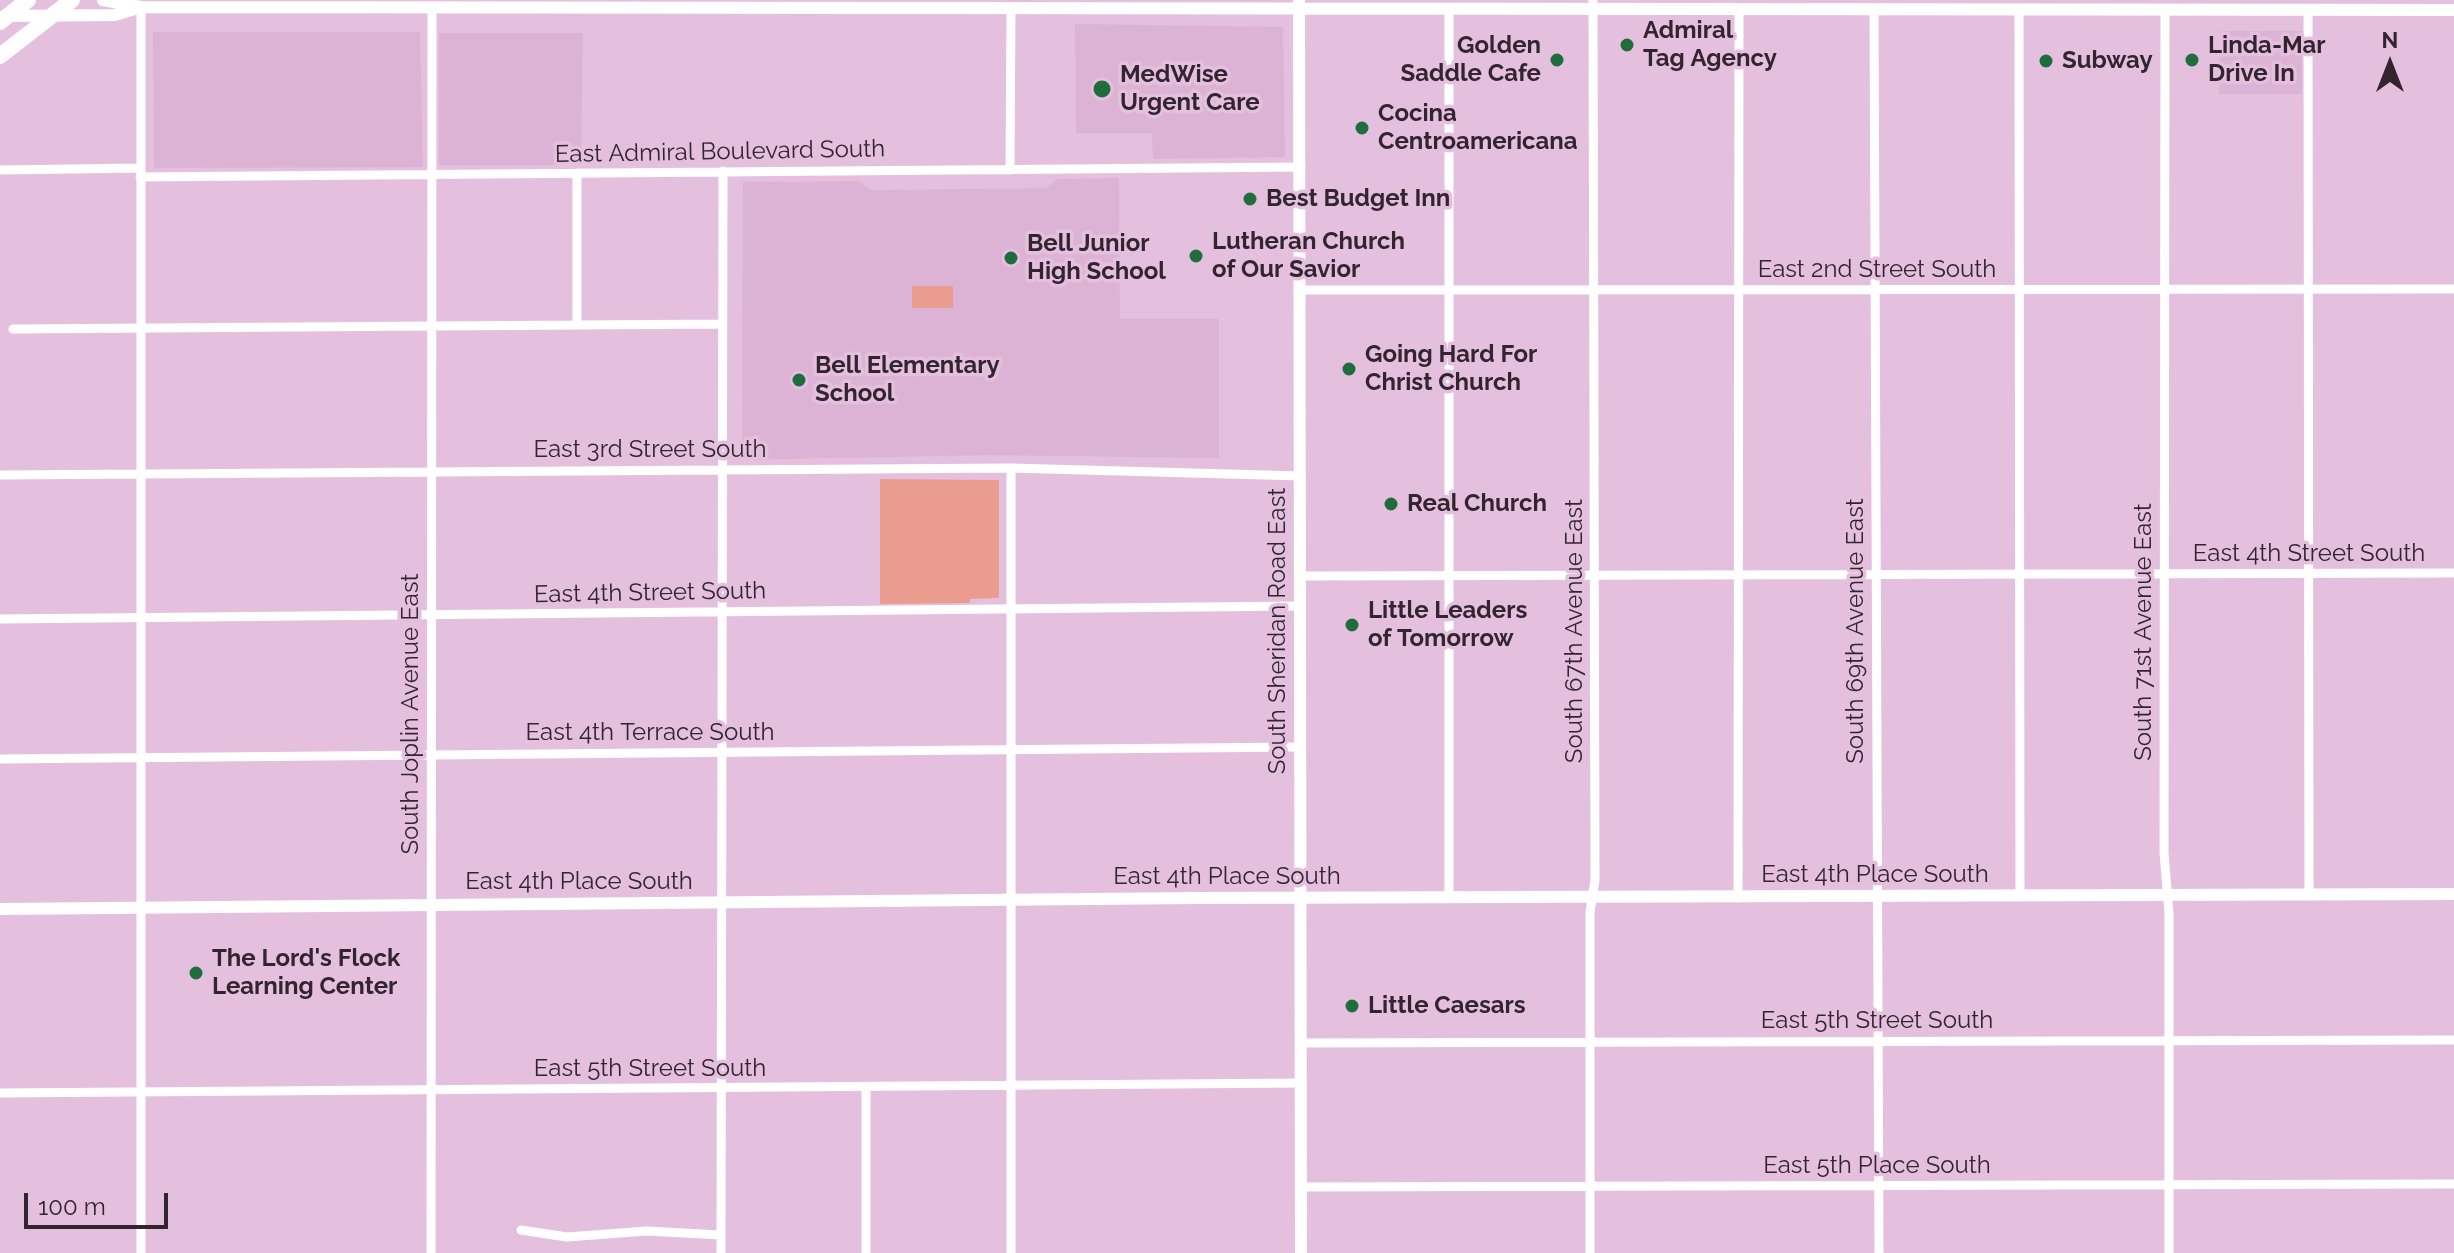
<!DOCTYPE html>
<html>
<head>
<meta charset="utf-8">
<style>
  body { margin:0 }
  #map { position:relative; width:2454px; height:1253px; overflow:hidden; background:#e4c0de; font-family:Raleway,sans-serif }
  canvas { display:block }
  .north { position:absolute; left:2350px; top:24px; width:80px; height:80px; -webkit-text-stroke:6px #e4c0de; paint-order:stroke; rotate:0deg; font-size:22px; font-weight:700; line-height:32px; text-align:center; color:#322530 }
  .north::after { content:''; display:block; margin:auto; width:28px; height:36px; background:#322530; clip-path:polygon(50% 0,100% 100%,50% 72%,0 100%) }
  .scale { position:absolute; left:24px; top:1193px; width:144px; height:36px; box-sizing:border-box; border:4px solid #322530; border-top:0; padding-left:10px; font-size:24px; line-height:28px; white-space:nowrap; color:#322530; -webkit-text-stroke:6px #e4c0de; paint-order:stroke }
</style>
</head>
<body>
<div id="map">
<canvas width="2454" height="1253"></canvas>
<div class="north">N</div>
<div class="scale">100 m</div>
</div>
<script>
const g = document.querySelector('canvas').getContext('2d');
g.lineJoin = 'round';
function fillPath(path, color) { g.fillStyle = color; g.fill(path, 'evenodd'); }
const poly = rows => new Path2D(rows.map(r => 'M' + r).join(''));
function stroke(path, color, width, dash) { g.strokeStyle = color; g.lineWidth = width; g.lineCap = dash ? 'butt' : 'round'; g.setLineDash(dash || []); g.stroke(path); }
function drawText(font, color, halo, rows, align = 'center') {
  g.font = font + ' Raleway,sans-serif'; g.lineWidth = 7; g.setLineDash([]); g.textBaseline = 'middle'; g.strokeStyle = halo; g.fillStyle = color; for (const [text, x, y, turn = 0] of rows) {
    g.save(); g.translate(x, y); g.rotate((+turn || 0) * Math.PI / 180); g.textAlign = isNaN(turn) ? turn : align; if (halo) g.strokeText(text, 0, 0); g.fillText(text, 0, 0); g.restore();
  }
}
fillPath(poly([
  [1075,24,1283,27,1285,157,1153,159,1152,133,1076,133],
  [2220,31,2302,31,2302,94,2219,94],
  [153,32,420,32,423,167,154,168],
  [439,33,583,33,581,165,439,165],
  [1119,178,1120,319,1219,319,1219,458,988,455,742,460,743,182,859,181,870,190,1048,188,1057,179]
]), '#dcb2d5');
fillPath(poly([
  [912,286,953,286,953,308,912,308],
  [880,479,999,480,999,598,970,599,970,603,880,604]
]), '#ea9d8e');
stroke(poly([
  [141,7,141,1253],
  [1449,9,1449,898],
  [1874,9,1879,1253],
  [2019,9,2020,896],
  [2308,9,2309,895],
  [2165,10,2164,853,2169,913,2169,1253],
  [0,170,140,168],
  [1010,170,1011,8],
  [577,173,577,325],
  [140,177,1301,167],
  [1301,290,2454,289],
  [13,329,722,324],
  [0,475,1011,468,1301,476],
  [1301,576,2454,573],
  [0,619,1300,606],
  [0,759,1300,747],
  [1738,898,1739,9],
  [1301,1043,2454,1040],
  [0,1093,1301,1083],
  [1301,1187,2454,1184],
  [521,1230,567,1237,647,1231,721,1235],
  [431,1253,432,7],
  [721,1253,723,171],
  [866,1253,866,1087],
  [1011,1253,1011,468],
  [1590,1253,1590,912,1595,880,1593,0]
]), '#fff', 9);
stroke(poly([
  [103,0,141,7,2454,10],
  [1299,0,1301,1253],
  [5,16,115,15,141,7],
  [0,909,1198,898,2454,894]
]), '#fff', 12);
stroke(poly([
  [0,22,28,0],
  [0,56,72,0]
]), '#fff', 16);
for (const [x, y, r, color] of [
  [1627,45,8,"#1f6c3c"],
  [1557,60,8,"#1f6c3c"],
  [2192,60,8,"#1f6c3c"],
  [2046,61,8,"#1f6c3c"],
  [1102,89,10,"#1f6c3c"],
  [1362,128,8,"#1f6c3c"],
  [1250,199,8,"#1f6c3c"],
  [1196,256,8,"#1f6c3c"],
  [1011,258,8,"#1f6c3c"],
  [1349,369,8,"#1f6c3c"],
  [799,380,8,"#1f6c3c"],
  [1391,504,8,"#1f6c3c"],
  [1352,625,8,"#1f6c3c"],
  [196,973,8,"#1f6c3c"],
  [1352,1006,8,"#1f6c3c"]
]) { const dot = new Path2D(); dot.arc(x, y, r, 0, 2 * Math.PI); g.fillStyle = color; g.fill(dot); stroke(dot, '#e4c0de', 3); }
drawText('bold 24px', '#322530', '#e4c0de', [
  ["Admiral",1643,31],
  ["Tag Agency",1643,59],
  ["Golden",1541,46,"right"],
  ["Saddle Cafe",1541,74,"right"],
  ["Linda-Mar",2208,46],
  ["Drive In",2208,74],
  ["Subway",2062,61],
  ["MedWise",1120,75],
  ["Urgent Care",1120,103],
  ["Cocina",1378,114],
  ["Centroamericana",1378,142],
  ["Best Budget Inn",1266,199],
  ["Lutheran Church",1212,242],
  ["of Our Savior",1212,270],
  ["Bell Junior",1027,244],
  ["High School",1027,272],
  ["Going Hard For",1365,355],
  ["Christ Church",1365,383],
  ["Bell Elementary",815,366],
  ["School",815,394],
  ["Real Church",1407,504],
  ["Little Leaders",1368,611],
  ["of Tomorrow",1368,639],
  ["The Lord's Flock",212,959],
  ["Learning Center",212,987],
  ["Little Caesars",1368,1006]
], 'left');
drawText('24px', '#322530', '#e4c0de', [
  ["East Admiral Boulevard South",720,152,-1],
  ["East 2nd Street South",1877,270],
  ["East 3rd Street South",650,450],
  ["East 4th Street South",2309,554],
  ["East 4th Street South",650,593,-1],
  ["South Sheridan Road East",1278,631,-90],
  ["South 67th Avenue East",1575,631,-90],
  ["South 69th Avenue East",1856,631,-90],
  ["South 71st Avenue East",2144,632,-90],
  ["South Joplin Avenue East",411,714,-90],
  ["East 4th Terrace South",650,733],
  ["East 4th Place South",1875,875],
  ["East 4th Place South",1227,877],
  ["East 4th Place South",579,882],
  ["East 5th Street South",1877,1021],
  ["East 5th Street South",650,1069],
  ["East 5th Place South",1877,1166]
]);
</script>
</body>
</html>
